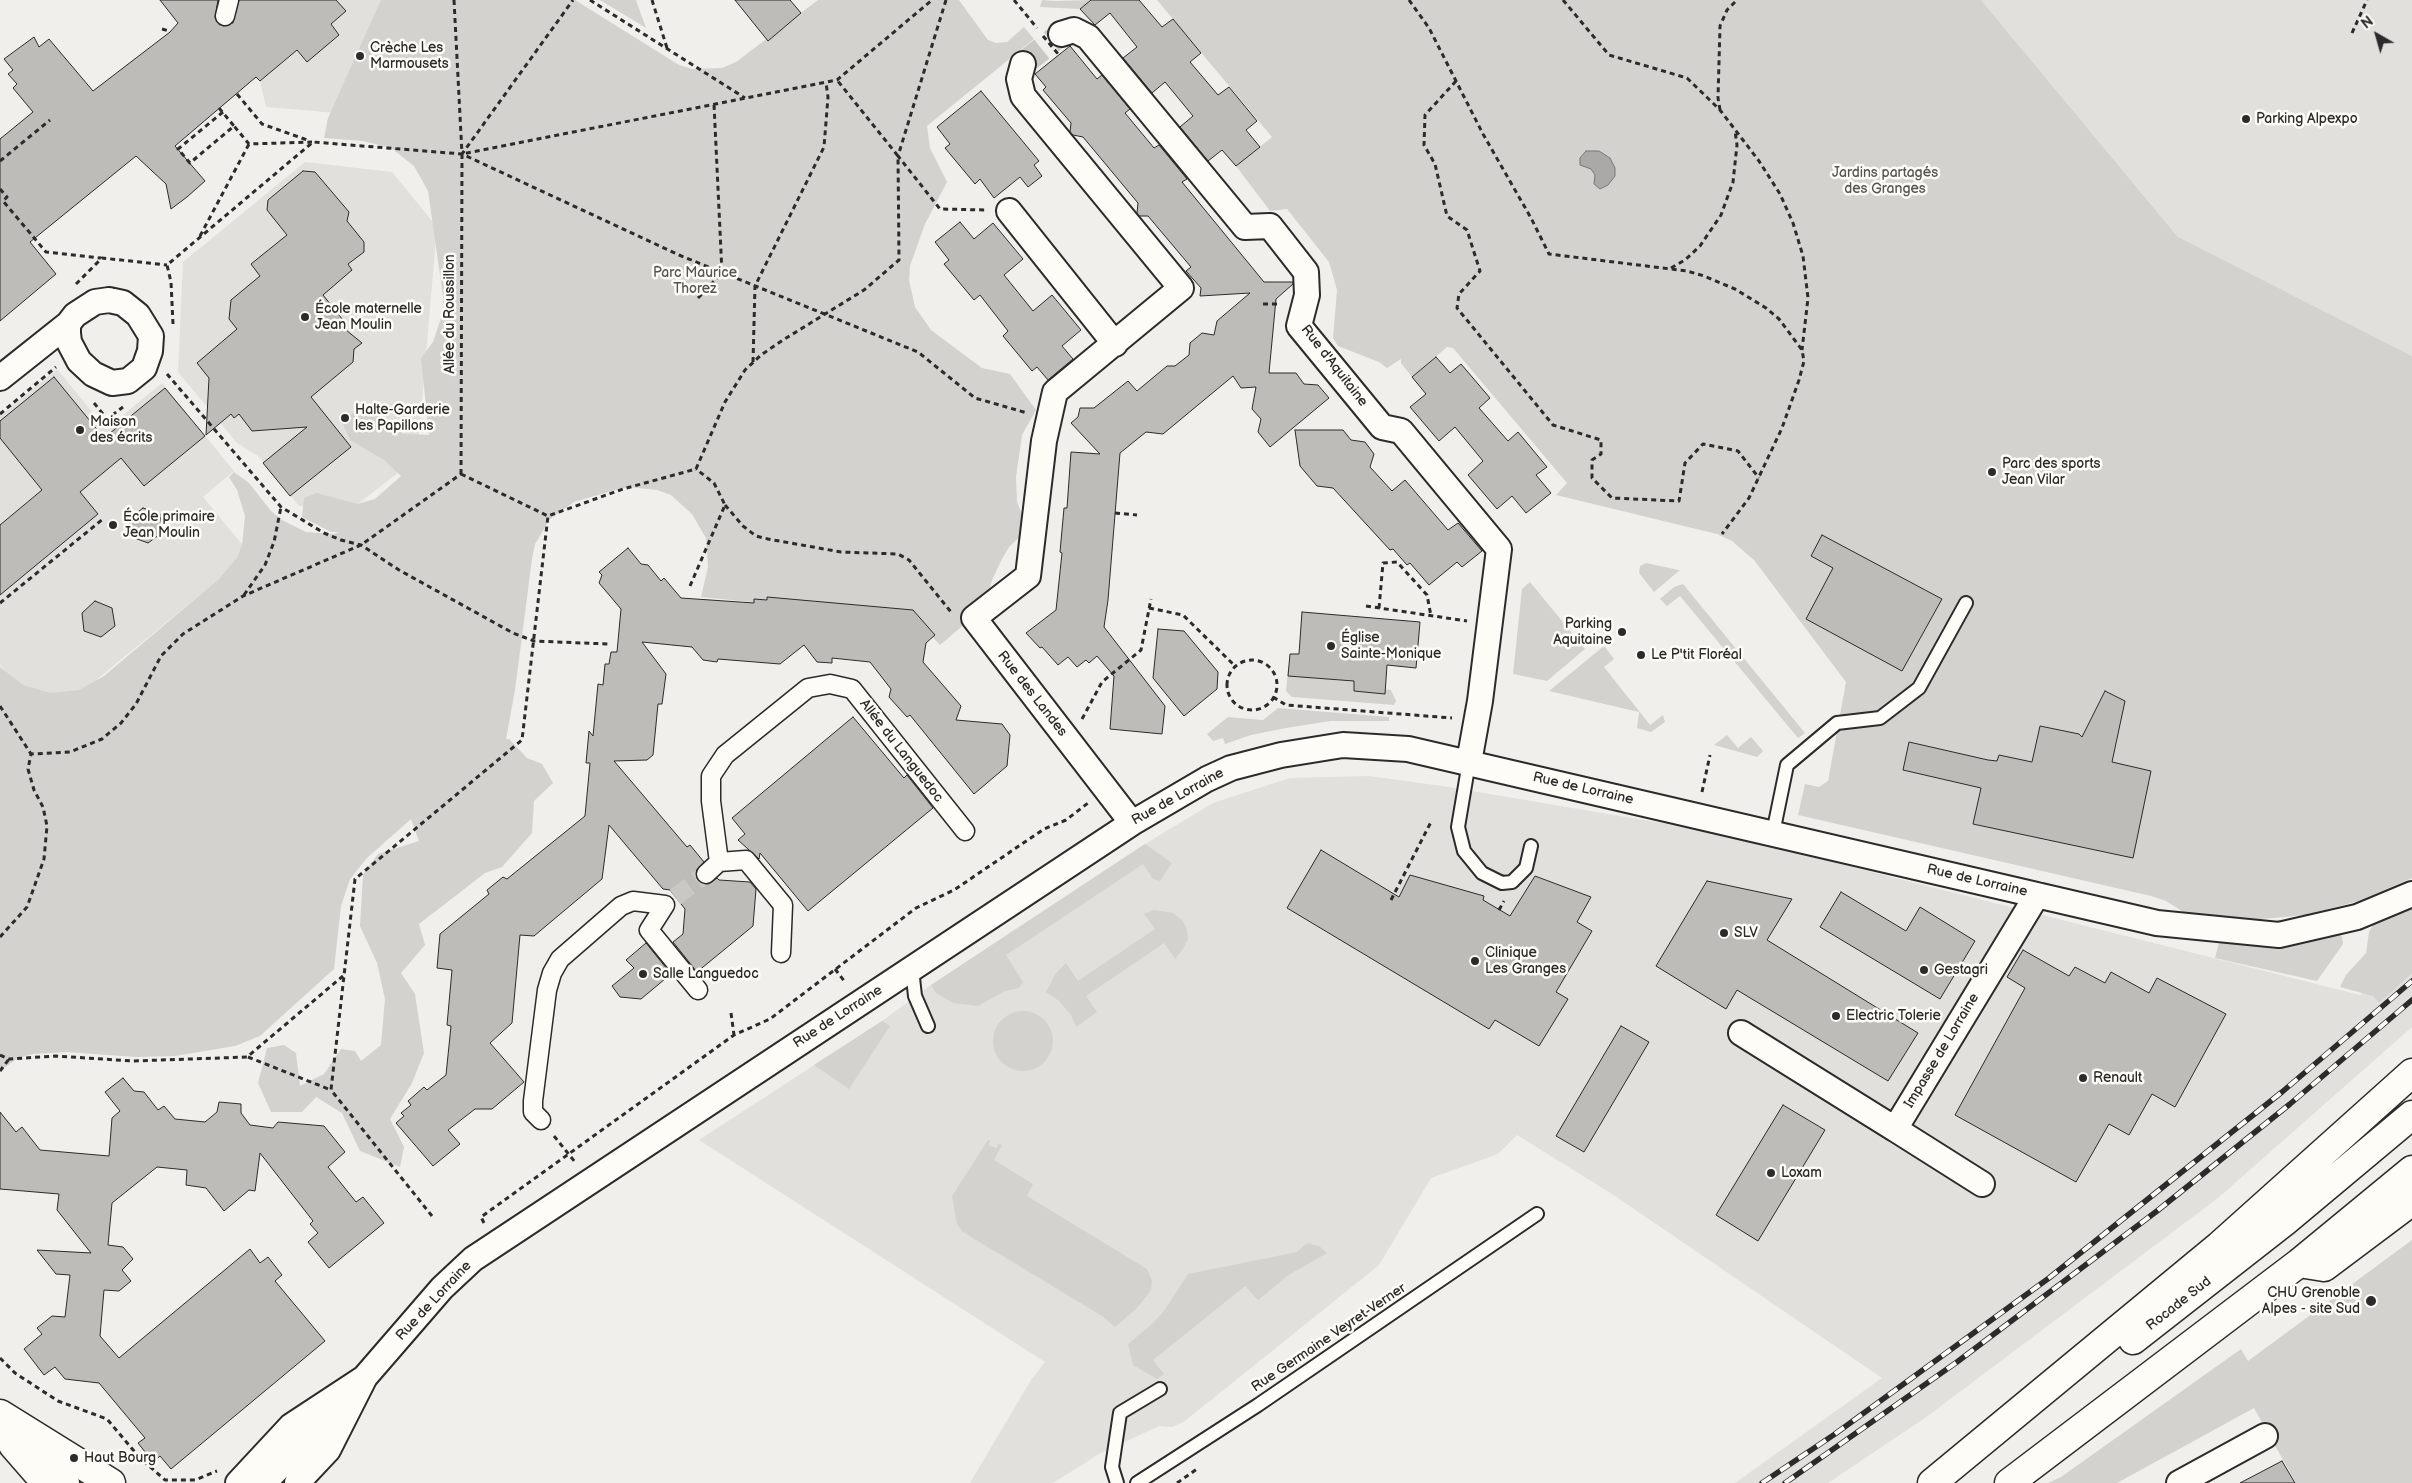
<!DOCTYPE html>
<html>
<head>
<meta charset="utf-8">
<style>
  body { margin:0 }
  #map { position:relative; width:2412px; height:1483px; overflow:hidden; background:#f0efeb; font-family:"Balsamiq Sans",sans-serif }
  canvas { display:block }
  .north { position:absolute; left:2352px; top:10px; width:50px; height:50px; -webkit-text-stroke:4px #fdfcf7; paint-order:stroke; rotate:322deg; font-size:14px; font-weight:700; line-height:20px; text-align:center; color:#2b2b2b }
  .north::after { content:''; display:block; margin:auto; width:18px; height:22px; background:#2b2b2b; clip-path:polygon(50% 0,100% 100%,50% 72%,0 100%) }
</style>
</head>
<body>
<div id="map">
<canvas width="2412" height="1483"></canvas>
<div class="north">N</div>
</div>
<script>
const g = document.querySelector('canvas').getContext('2d');
g.lineJoin = 'round';
function fillPath(path, color) { g.fillStyle = color; g.fill(path, 'evenodd'); }
const poly = rows => new Path2D(rows.map(r => 'M' + r).join(''));
function stroke(path, color, width, dash) { g.strokeStyle = color; g.lineWidth = width; g.lineCap = dash ? 'butt' : 'round'; g.setLineDash(dash || []); g.stroke(path); }
function drawText(font, color, halo, rows, align = 'center') {
  g.font = font + ' "Balsamiq Sans",sans-serif'; g.lineWidth = 5; g.setLineDash([]); g.textBaseline = 'middle'; g.strokeStyle = halo; g.fillStyle = color; for (const [text, x, y, turn = 0] of rows) {
    g.save(); g.translate(x, y); g.rotate((+turn || 0) * Math.PI / 180); g.textAlign = isNaN(turn) ? turn : align; if (halo) g.strokeText(text, 0, 0); g.fillText(text, 0, 0); g.restore();
  }
}
fillPath(poly([
  [336,0,403,0,360,115,266,107,260,81,297,50,307,61,339,35,331,24,345,11],
  [1981,0,2412,0,2412,356,2179,238],
  [305,162,392,172,437,227,417,458,350,510,299,506,258,456,237,443,178,372,183,262],
  [57,369,106,429,162,383,234,471,203,497,250,554,46,721,0,665,0,416],
  [1369,776,1442,786,1709,831,2360,995,2412,949,2412,1027,2218,1198,1925,1418,1828,1483,1735,1483,1882,1378,1612,1194,1517,1135,1498,1154,1431,1178,1379,1265,1185,1421,1172,1427,1159,1426,1099,1454,1053,1483,970,1483,1031,1380,1045,1362,699,1140,882,1021,931,985,1145,844,1213,803,1290,778]
]), '#e1e0dc');
fillPath(poly([
  [381,0,575,0,679,65,692,69,722,68,736,62,818,0,959,0,988,40,996,43,1007,42,1024,27,1034,39,927,126,930,148,947,182,925,224,910,266,909,280,915,307,931,330,982,368,1010,374,1036,410,1022,435,1016,477,1017,502,1026,524,1025,532,1009,547,1002,559,992,580,985,607,940,645,925,629,761,603,701,597,708,567,706,538,692,514,671,495,657,490,629,487,615,490,574,502,550,519,535,544,532,559,515,690,506,739,509,739,527,758,542,764,553,783,534,801,532,833,502,867,485,873,419,924,425,945,401,973,415,994,424,1053,412,1083,390,1119,404,1147,400,1167,360,1151,342,1113,316,1097,302,1112,271,1112,258,1083,267,1048,284,1045,296,1053,300,1086,324,1074,341,1049,355,1051,361,1061,381,1045,385,999,377,963,360,926,363,875,378,854,419,841,411,819,367,858,350,879,341,906,334,969,260,1036,235,1046,175,1056,136,1057,67,1052,33,1054,18,1058,0,1071,0,667,23,685,50,693,79,690,104,676,219,579,237,558,242,545,245,516,237,490,229,477,234,472,249,483,271,511,282,520,306,532,334,534,339,532,331,532,302,517,304,498,317,493,357,504,375,499,401,476,384,460,350,440,341,420,366,405,403,434,429,435,421,358,433,342,443,312,443,296,428,191,414,166,391,148,363,141,324,138,328,118],
  [600,0,636,0,646,28],
  [1042,0,1054,1,1091,0,1079,9,1040,7],
  [1157,0,1981,0,2178,237,2412,356,2412,878,2359,901,2305,915,2252,920,2209,917,2185,913,2166,901,2151,896,1798,815,1805,784,1819,787,1828,781,1846,682,1754,560,1732,541,1717,534,1556,495,1567,483,1453,348,1447,347,1412,377,1401,363,1401,359,1387,368,1379,362,1338,346,1333,338,1337,290,1329,262,1287,209,1270,211,1236,166,1272,137],
  [1646,563,1679,570,1680,570,1654,592,1639,573,1640,566],
  [1530,582,1585,649,1547,681,1513,674,1522,589],
  [1683,584,1805,733,1798,738,1680,596,1667,606,1660,599,1674,587],
  [1604,646,1614,659,1604,667,1650,725,1663,715,1665,722,1651,732,1637,728,1639,712,1549,691],
  [1288,670,1290,675,1294,676,1354,681,1354,691,1384,694,1385,689,1391,690,1396,701,1394,705,1292,697,1286,691],
  [1278,708,1389,717,1389,721,1331,721,1286,728,1251,735,1225,744,1223,738,1213,741,1207,734,1228,717,1263,720],
  [1727,735,1738,748,1751,737,1763,751,1757,757,1714,745],
  [1145,844,1172,863,1160,881,1153,879,1143,864,1006,955,1023,982,1019,988,1005,991,978,1006,953,1003,936,993,931,985],
  [2412,905,2412,973,2379,1003,2373,996,2340,987,2346,975,2366,953,2369,932,2374,923],
  [1154,910,1173,913,1183,921,1187,930,1188,939,1183,949,1175,959,1164,943,1086,996,1097,1012,1076,1027,1071,1015,1059,1001,1046,992,1056,973,1066,963,1078,981,1155,929,1144,914],
  [2338,932,2342,937,2343,944,2317,981,2215,958,2219,942,2254,943],
  '993 1041a30 30 0 1 1 60 0a30 30 0 1 1-60 0Z',
  [882,1021,890,1026,849,1089,814,1065],
  [988,1140,990,1141,989,1146,997,1148,998,1144,1002,1145,994,1160,1033,1184,1027,1196,1147,1269,1152,1281,1151,1290,1137,1308,1115,1327,1102,1316,963,1232,957,1224,952,1196],
  [2412,1240,2412,1483,2296,1483,2254,1408,2117,1483,2048,1483,2061,1477,2241,1349,2248,1361],
  [1307,1243,1319,1246,1327,1253,1287,1276,1258,1300,1245,1286,1153,1360,1164,1374,1157,1379,1133,1365,1128,1344,1152,1324,1164,1311,1188,1274,1297,1252]
]), '#d3d2cf');
const water = poly([
  [1586,151,1599,151,1610,158,1615,168,1615,176,1608,185,1600,189,1594,184,1595,175,1591,169,1580,165,1580,158,1586,151]
]);
fillPath(water, '#aaa9a7');
stroke(water, '#777775', 1);
const building = poly([
  [160,0,218,0,215,18,223,26,233,23,239,0,336,0,346,11,331,24,339,35,307,62,297,50,260,81,256,77,175,146,205,181,187,197,171,209,166,184,136,156,30,242,56,274,0,321,0,139,33,112,13,88,17,84,8,74,13,70,4,59,34,37,39,47,49,39,93,91,170,32,178,23,160,0],
  [735,0,790,0,801,13,768,41,735,0],
  [1091,0,1139,0,1162,27,1173,19,1201,53,1190,62,1218,95,1229,87,1257,121,1246,130,1260,147,1236,166,1222,150,1208,161,1180,127,1193,116,1165,82,1152,93,1123,58,1137,47,1110,13,1095,25,1080,9,1091,0],
  [1070,46,1097,79,1102,75,1130,109,1125,113,1154,148,1159,145,1187,179,1182,182,1264,282,1293,282,1293,284,1276,299,1269,373,1296,373,1304,384,1318,385,1329,398,1270,447,1258,432,1261,419,1252,409,1256,387,1241,388,1233,376,1163,434,1146,432,1120,453,1108,600,1104,627,1165,706,1162,734,1110,729,1114,676,1097,656,1089,663,1086,660,1077,667,1068,657,1058,665,1042,647,1040,648,1026,633,1056,610,1062,553,1060,552,1064,508,1067,508,1071,452,1100,454,1071,423,1078,417,1080,408,1094,408,1128,381,1137,391,1167,366,1175,366,1189,355,1190,343,1202,333,1214,335,1217,321,1250,293,1200,296,1201,288,1186,271,1191,267,1148,216,1139,216,1137,213,1138,203,1083,137,1073,135,1070,132,1071,123,1043,90,1046,87,1035,74,1070,46],
  [981,91,1039,161,1034,165,1042,176,1028,187,1020,177,994,198,980,179,975,184,945,148,950,144,937,127,981,91],
  [303,171,315,172,349,212,347,221,364,242,364,252,348,264,352,270,323,295,347,325,346,330,362,343,354,349,353,362,311,397,351,447,290,496,263,463,307,427,252,431,239,414,234,418,231,414,206,435,209,378,197,363,237,329,229,319,231,300,260,276,251,264,287,235,267,210,268,200,303,171],
  [960,222,974,239,993,223,1023,259,1004,275,1033,311,1052,295,1081,330,1062,346,1073,359,1048,380,1037,367,1032,371,1003,336,1008,331,980,295,974,300,944,264,949,260,935,242,960,222],
  [1436,357,1450,373,1461,364,1490,398,1479,408,1508,441,1518,432,1547,467,1536,475,1551,493,1526,513,1512,496,1497,509,1468,475,1483,461,1455,427,1439,441,1410,407,1426,394,1412,377,1436,357],
  [54,377,104,438,165,388,205,436,144,486,121,458,80,492,98,514,0,595,0,525,42,490,0,438,0,421,54,377],
  [1295,430,1343,430,1351,440,1365,442,1374,454,1370,467,1392,491,1405,480,1448,530,1458,523,1482,551,1462,567,1457,562,1429,585,1410,563,1407,565,1393,549,1390,550,1333,488,1317,486,1300,466,1295,430],
  [143,508,160,514,163,532,148,543,132,537,129,519,143,508],
  [1822,535,1942,599,1902,671,1806,619,1833,568,1811,556,1822,535],
  [628,548,641,564,648,565,661,581,664,578,681,598,754,603,754,599,767,600,767,597,913,610,935,635,926,643,923,662,961,706,956,720,1002,724,1010,735,1007,766,974,794,910,715,907,717,889,697,891,689,870,662,832,658,832,663,817,662,804,645,780,664,718,659,717,662,703,660,692,647,642,642,666,674,662,704,658,704,653,755,647,760,614,761,687,847,690,845,704,862,696,871,699,882,708,884,717,878,719,880,750,882,756,889,753,926,697,972,673,942,683,934,685,909,670,890,663,889,609,825,602,879,534,936,520,935,512,1023,490,1043,524,1082,492,1109,475,1109,448,1130,460,1144,433,1166,396,1123,404,1116,401,1113,411,1105,408,1101,424,1087,427,1090,446,1075,451,1026,447,1025,452,970,437,968,440,934,489,894,487,890,503,877,507,879,585,816,590,763,586,763,589,731,593,736,598,684,603,685,605,664,609,664,611,652,617,652,621,609,599,583,602,575,599,572,628,548],
  [95,601,112,608,115,626,101,637,84,631,82,613,95,601],
  [1302,612,1420,622,1416,668,1387,665,1385,694,1354,691,1354,681,1288,676,1290,654,1299,654,1302,612],
  [1158,629,1184,631,1218,672,1217,689,1184,716,1153,678,1158,629],
  [2105,691,2125,701,2112,762,2151,771,2133,858,1973,824,1981,788,1903,770,1909,742,1988,760,1997,761,1999,755,2032,762,2040,726,2079,734,2082,737,2105,691],
  [853,717,904,778,907,775,933,808,808,911,760,853,759,859,738,840,745,834,732,818,853,717],
  [1321,850,1399,897,1410,875,1484,896,1483,900,1510,916,1535,876,1591,897,1577,922,1592,931,1556,992,1568,999,1539,1046,1495,1020,1489,1029,1287,908,1321,850],
  [1707,881,1792,899,1767,940,1918,1033,1888,1081,1737,990,1726,1009,1656,966,1707,881],
  [1841,892,1906,931,1920,907,1975,941,1940,999,1820,927,1841,892],
  [646,943,671,974,641,999,620,997,612,986,634,968,626,960,646,943],
  [2023,950,2069,976,2075,967,2105,983,2111,972,2149,993,2157,978,2226,1014,2175,1107,2152,1094,2129,1135,2109,1124,2076,1182,1955,1115,2025,988,2007,977,2023,950],
  [1621,1026,1649,1042,1584,1152,1556,1136,1621,1026],
  [123,1078,134,1091,144,1092,158,1110,164,1106,175,1119,205,1122,217,1112,219,1102,241,1104,241,1113,250,1125,273,1128,278,1122,324,1126,345,1152,328,1167,356,1202,363,1197,384,1223,329,1268,308,1242,318,1233,310,1224,313,1221,260,1153,255,1191,249,1190,224,1211,206,1188,186,1185,187,1170,157,1167,112,1203,108,1245,123,1247,133,1259,122,1270,131,1281,119,1291,104,1290,100,1336,119,1358,250,1249,260,1263,268,1257,282,1275,275,1281,325,1341,171,1469,160,1456,153,1462,138,1443,145,1438,99,1383,65,1379,55,1367,44,1375,24,1349,42,1334,37,1328,52,1316,65,1317,70,1275,56,1274,37,1250,91,1253,57,1210,59,1194,0,1189,0,1112,16,1132,22,1127,40,1150,109,1156,112,1118,120,1111,105,1092,123,1078],
  [1783,1105,1825,1130,1758,1241,1716,1215,1783,1105],
  [2282,1461,2295,1483,2240,1483,2282,1461]
]);
fillPath(building, '#bdbcb8');
stroke(building, '#2b2b2b', 1);
stroke(poly([
  [675,897,706,874]
]), '#c9c8c5', 18, [18, 9]);
stroke(poly([
  [1023,64,1061,34]
]), '#c9c8c5', 24, [24, 12]);
const service = poly([
  [1469,762,1458,827,1464,851,1482,873,1502,883,1512,882,1526,868,1531,846],
  [1773,833,1787,765,1837,723,1880,718,1919,688,1966,603],
  [912,969,915,996,928,1026],
  [1117,1483,1112,1467,1120,1413,1160,1389],
  [1137,1483,1258,1405,1537,1214]
]);
const pedestrian = poly([
  [225,16,229,0],
  [706,874,719,862],
  [781,953,783,905,746,860,719,862,711,801,711,776,725,755,808,688,830,684,852,689,965,831],
  [541,1120,533,1112,533,1101,547,990,552,973,560,959,621,906,633,901,665,905,649,930,698,990]
]);
const minor = poly([
  [1061,34,1074,30,1088,37,1245,227,1270,226,1306,272,1307,295,1299,326,1382,427,1401,431,1499,549,1480,701,1469,762],
  [1023,64,1019,79,1023,96,1181,288,1055,392,1044,441,1028,576,974,618,1132,823],
  [1009,211,1115,344],
  [109,300,123,303,138,315,151,336,150,351,144,368,128,381,112,383,93,374,79,361,69,342,68,333,68,324,75,315,95,302,109,300],
  [0,378,68,324],
  [1741,1033,1895,1129,2037,895],
  [1895,1129,1982,1184],
  [30,1456,60,1476,67,1483],
  [238,1483,291,1426,364,1378],
  [264,1483,335,1409],
  [297,1483,328,1450,365,1377,442,1288,473,1259,1132,823,1207,779,1231,768,1281,755,1343,745,1408,749,2157,923,2279,935,2357,917,2412,894],
  [2179,1483,2265,1436]
]);
const tertiary = poly([
  [0,1414,111,1483],
  [0,1419,13,1445,46,1483]
]);
const trunk = poly([
  [2299,1263,2324,1267,2412,1201],
  [2133,1340,2284,1222,2412,1115],
  [1932,1483,2219,1246,2412,1073],
  [2009,1483,2299,1263,2412,1170]
]);
stroke(service, '#2b2b2b', 16);
stroke(pedestrian, '#2b2b2b', 21);
stroke(minor, '#2b2b2b', 28);
stroke(tertiary, '#2b2b2b', 31);
stroke(trunk, '#2b2b2b', 31);
stroke(poly([
  [454,0,462,154,573,0],
  [590,0,745,98],
  [652,0,667,48],
  [946,0,898,156,940,209,986,210],
  [1014,0,1037,28],
  [1409,0,1429,28,1483,134,1531,218,1549,254,1687,271,1704,276,1735,289,1766,308,1779,319,1802,350,1804,361,1799,380,1782,428,1749,498,1722,534],
  [1563,0,1609,55,1687,78,1720,110,1759,161,1780,194,1793,223,1803,256,1808,298,1802,350],
  [162,29,169,31],
  [2352,33,2367,0],
  [1456,81,1425,115,1424,145,1435,164,1447,216,1467,230,1480,271,1459,294,1457,308,1553,425,1601,440,1601,454,1592,460,1592,478,1612,498,1679,501,1685,463,1703,444,1738,451,1759,478],
  [237,94,262,124,310,141],
  [219,108,234,126],
  [1720,110,1718,98,1720,26,1727,10,1737,0],
  [223,112,178,149,190,163,234,126,249,144,312,142],
  [0,161,50,120],
  [0,189,7,197,3,201,46,252,101,258],
  [200,236,249,144],
  [1671,268,1685,260,1700,246,1721,215,1733,182,1737,145,1735,131],
  [76,284,102,258,167,265],
  [698,298,722,273,714,104],
  [1263,304,1280,304],
  [173,324,171,282,167,265,313,142,462,154,679,255,918,352,975,398,1027,413],
  [753,362,755,286,824,147,828,97,826,83],
  [167,374,281,507,324,533,341,540,361,545,399,570,513,633,534,641,608,644],
  [94,403,107,419,123,407],
  [0,414,56,367],
  [461,474,462,154,837,80,932,0],
  [461,474,548,516,623,489,696,469,725,402,745,370,761,355,783,340,864,290,899,260,898,156,837,80],
  [725,505,743,526,756,536,768,539,841,552,898,554,909,560,951,612],
  [1115,513,1137,515],
  [690,586,725,505,714,483,696,469],
  [244,595,265,565,274,542,281,507],
  [0,603,103,519],
  [1366,606,1467,621],
  [1149,608,1183,615,1235,666],
  [1379,608,1383,563,1397,562,1427,595,1431,616],
  '1227 685a25 25 0 1 1 50 0a25 25 0 1 1-50 0Z',
  [1273,697,1286,705,1452,718],
  [0,706,31,754],
  [1082,719,1102,682,1141,650,1151,599],
  [1702,792,1710,755],
  [1391,900,1432,820],
  [1499,910,1504,901],
  [0,937,27,907,44,859,47,826,43,807,34,790,28,769,31,754,70,752,102,739,121,723,136,704,161,656,183,634,243,596,361,545,461,474],
  [835,969,845,982],
  [731,1013,734,1035],
  [0,1055,9,1059,56,1056,133,1061,247,1057,343,976],
  [248,1057,331,1090],
  [0,1071,9,1059],
  [554,1136,575,1162],
  [432,1216,331,1090,355,879,522,740,548,516],
  [484,1223,481,1217,734,1035,770,1019,916,908,954,890,1044,829,1066,820,1088,803],
  [0,1358,15,1373,58,1401,107,1419,139,1457,165,1480,195,1480,217,1471],
  [1177,1483,1197,1469]
]), '#2b2b2b', 3, [5, 4]);
stroke(service, '#fdfcf7', 12);
stroke(pedestrian, '#fdfcf7', 18);
stroke(minor, '#fdfcf7', 24);
stroke(tertiary, '#fdfcf7', 28);
stroke(trunk, '#fdfcf7', 28);
const rail = poly([
  [1762,1483,1835,1434,2049,1278,2282,1092,2412,981],
  [1785,1483,1957,1362,2157,1211,2290,1104,2412,1000]
]);
stroke(rail, '#2b2b2b', 5.5);
stroke(rail, '#fdfcf7', 4, [11]);
stroke(poly([
  [1043,36,1059,55]
]), '#2b2b2b', 3, [5, 4]);
for (const [x, y, r, color] of [
  [360,56,5,"#2b2b2b"],
  [2246,119,5,"#2b2b2b"],
  [305,317,5,"#2b2b2b"],
  [345,418,5,"#2b2b2b"],
  [80,430,5,"#2b2b2b"],
  [1992,472,5,"#2b2b2b"],
  [113,525,5,"#2b2b2b"],
  [1622,632,5,"#2b2b2b"],
  [1331,646,5,"#2b2b2b"],
  [1641,655,5,"#2b2b2b"],
  [1724,933,5,"#2b2b2b"],
  [1475,961,5,"#2b2b2b"],
  [1924,970,5,"#2b2b2b"],
  [643,974,5,"#2b2b2b"],
  [1836,1016,5,"#2b2b2b"],
  [2083,1078,5,"#2b2b2b"],
  [1771,1173,5,"#2b2b2b"],
  [2371,1301,6,"#2b2b2b"],
  [74,1458,5,"#2b2b2b"]
]) { const dot = new Path2D(); dot.arc(x, y, r, 0, 2 * Math.PI); g.fillStyle = color; g.fill(dot); stroke(dot, '#fdfcf7', 2); }
drawText('14px', '#2b2b2b', '#fdfcf7', [
  ["Crèche Les",370,48],
  ["Marmousets",370,64],
  ["Parking Alpexpo",2256,119],
  ["École maternelle",315,309],
  ["Jean Moulin",315,325],
  ["Halte-Garderie",355,410],
  ["les Papillons",355,426],
  ["Maison",90,422],
  ["des écrits",90,438],
  ["Parc des sports",2002,464],
  ["Jean Vilar",2002,480],
  ["École primaire",123,517],
  ["Jean Moulin",123,533],
  ["Parking",1612,624,"right"],
  ["Aquitaine",1612,640,"right"],
  ["Église",1341,638],
  ["Sainte-Monique",1341,654],
  ["Le P'tit Floréal",1651,655],
  ["SLV",1734,933],
  ["Clinique",1485,953],
  ["Les Granges",1485,969],
  ["Gestagri",1934,970],
  ["Salle Languedoc",653,974],
  ["Electric Tolerie",1846,1016],
  ["Renault",2093,1078],
  ["Loxam",1781,1173],
  ["CHU Grenoble",2360,1293,"right"],
  ["Alpes - site Sud",2360,1309,"right"],
  ["Haut Bourg",84,1458]
], 'left');
drawText('14px', '#555554', '#fdfcf7', [
  ["Jardins partagés",1885,173],
  ["des Granges",1885,189],
  ["Parc Maurice",695,273],
  ["Thorez",695,289]
]);
drawText('14px', '#2b2b2b', '#fdfcf7', [
  ["Allée du Roussillon",450,314,-90],
  ["Rue d'Aquitaine",1334,366,52],
  ["Rue des Landes",1032,694,52],
  ["Allée du Languedoc",901,751,52],
  ["Rue de Lorraine",1583,789,13],
  ["Rue de Lorraine",1178,797,-29],
  ["Rue de Lorraine",1977,881,13],
  ["Rue de Lorraine",838,1017,-33],
  ["Impasse de Lorraine",1942,1051,-59],
  ["Rue de Lorraine",434,1301,-47],
  ["Rocade Sud",2179,1304,-38],
  ["Rue Germaine Veyret-Verner",1329,1338,-34]
]);
</script>
</body>
</html>
